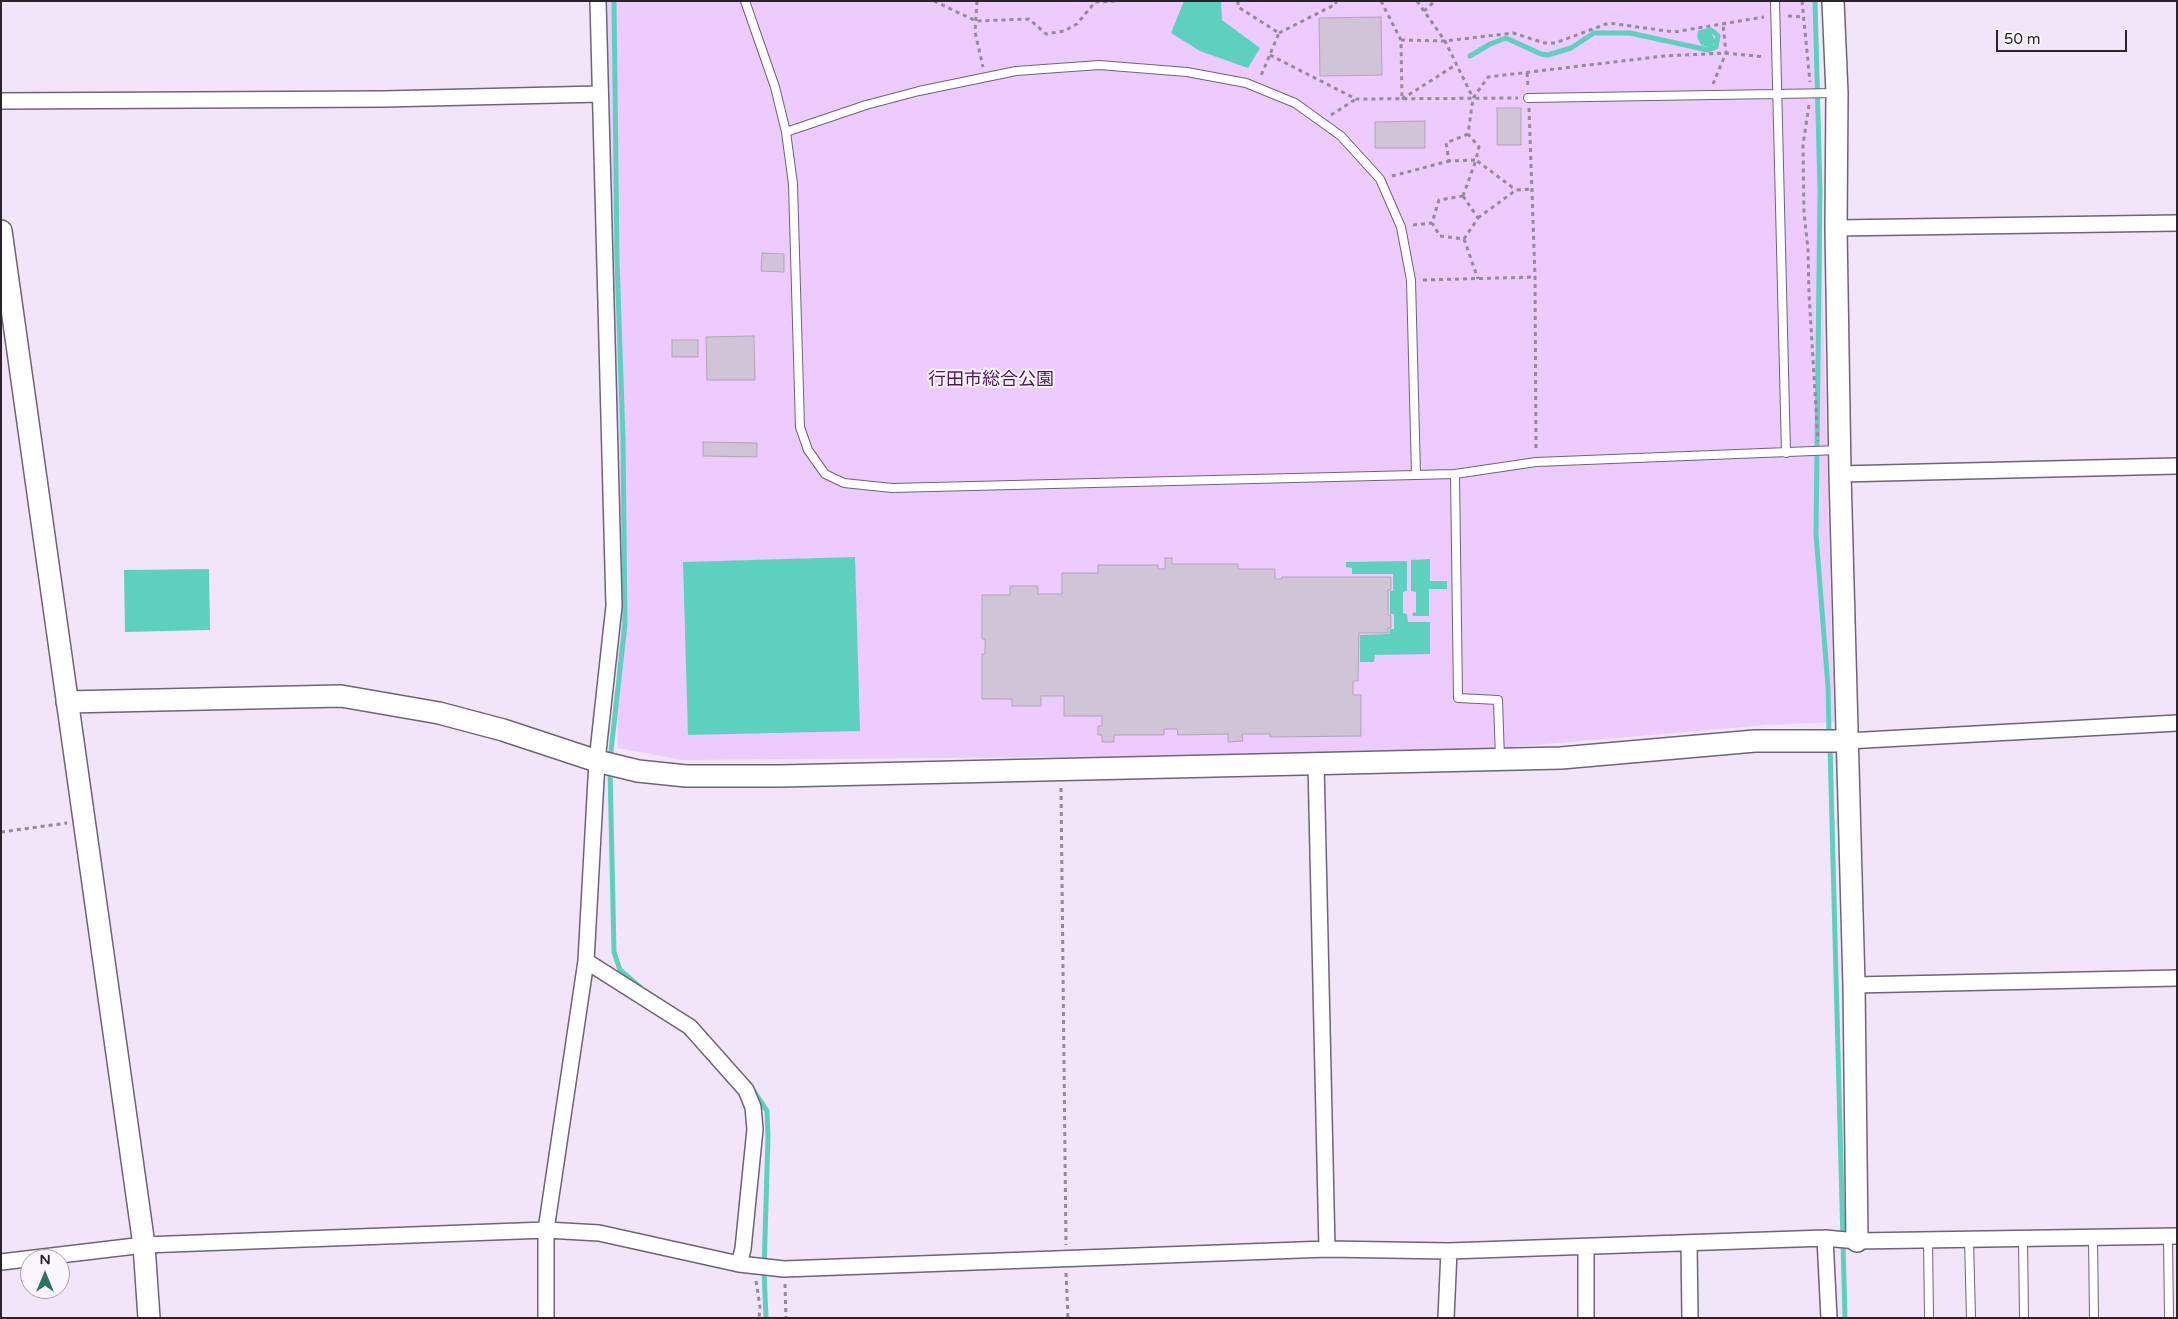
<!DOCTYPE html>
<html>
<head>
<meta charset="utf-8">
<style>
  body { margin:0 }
  #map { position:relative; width:2178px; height:1319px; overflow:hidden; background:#f3e5f9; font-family:"Varela Round",sans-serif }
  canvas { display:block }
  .frame { position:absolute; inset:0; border:2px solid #29242b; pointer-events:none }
  .north { position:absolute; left:20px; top:1249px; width:50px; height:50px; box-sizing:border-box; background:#fbf6fe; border:1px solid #a7a2aa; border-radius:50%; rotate:0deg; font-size:14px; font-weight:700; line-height:20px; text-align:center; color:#29242b }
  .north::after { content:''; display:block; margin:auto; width:18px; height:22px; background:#2d7267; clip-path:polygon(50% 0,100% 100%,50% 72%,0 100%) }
  .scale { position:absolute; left:1996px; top:30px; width:131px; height:22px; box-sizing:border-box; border:2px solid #29242b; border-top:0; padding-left:6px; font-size:15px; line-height:18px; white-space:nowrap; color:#29242b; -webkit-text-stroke:4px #fbf6fe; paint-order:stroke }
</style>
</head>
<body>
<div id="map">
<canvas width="2178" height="1319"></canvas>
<div class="frame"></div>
<div class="north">N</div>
<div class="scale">50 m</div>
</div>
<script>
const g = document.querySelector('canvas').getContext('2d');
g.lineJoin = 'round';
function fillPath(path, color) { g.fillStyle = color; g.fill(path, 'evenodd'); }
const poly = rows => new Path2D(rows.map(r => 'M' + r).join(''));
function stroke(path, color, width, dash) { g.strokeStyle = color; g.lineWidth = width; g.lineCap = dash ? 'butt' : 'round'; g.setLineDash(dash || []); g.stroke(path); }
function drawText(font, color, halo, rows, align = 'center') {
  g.font = font + ' "Varela Round","Noto Sans JP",sans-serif'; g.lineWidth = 4; g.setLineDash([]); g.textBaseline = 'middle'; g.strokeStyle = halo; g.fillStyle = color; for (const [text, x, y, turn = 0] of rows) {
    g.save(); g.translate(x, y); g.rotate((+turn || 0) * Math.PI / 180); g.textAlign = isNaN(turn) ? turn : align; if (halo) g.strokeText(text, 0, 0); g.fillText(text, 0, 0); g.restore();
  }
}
fillPath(poly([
  [607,1,1815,1,1834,722,1766,725,1500,748,1316,755,683,760,618,748]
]), '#eecbfe');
fillPath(poly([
  [1184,1,1221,1,1222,20,1260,48,1248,68,1200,51,1171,33],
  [855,557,860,731,688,735,683,562],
  [1430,559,1430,581,1447,581,1447,589,1429,589,1429,616,1413,616,1412,613,1416,612,1416,592,1411,591,1411,560],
  [1407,561,1407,591,1403,592,1403,613,1407,614,1408,622,1430,622,1430,654,1375,655,1374,662,1360,662,1360,635,1389,634,1390,629,1394,629,1394,614,1390,614,1390,591,1393,591,1393,574,1352,574,1352,568,1346,567,1346,562],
  [209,569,210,630,125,632,124,570]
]), '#5dd1bd');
stroke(poly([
  [1815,1,1820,190,1816,534,1828,687,1829,735],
  [1470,56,1490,44,1506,38,1541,54,1548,55,1571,48,1594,33,1630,33,1708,50,1716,47,1718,36,1714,32,1710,30,1700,33,1700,38,1703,43,1710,45,1713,41,1709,34,1705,35,1704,38,1706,40,1708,41,1708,39],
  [1830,746,1845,1318],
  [610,760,625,624,623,439,617,259,614,1],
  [610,768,614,952,620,970,640,987],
  [749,1084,767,1111,768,1137,764,1271,766,1318]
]), '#5dd1bd', 5);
const building = poly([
  [1381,17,1382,75,1320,76,1319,18,1381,17],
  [1497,108,1521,108,1521,145,1497,145,1497,108],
  [1425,121,1425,148,1375,148,1375,122,1425,121],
  [762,253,784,254,784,272,761,271,762,253],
  [754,336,755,380,707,380,706,337,754,336],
  [672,340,698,340,698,357,672,357,672,340],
  [703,442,757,443,757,457,703,456,703,442],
  [1165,558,1172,558,1172,564,1238,564,1238,569,1275,569,1275,579,1282,579,1282,577,1391,577,1391,590,1388,590,1388,615,1391,615,1391,628,1388,628,1388,633,1359,633,1358,681,1353,681,1353,695,1361,695,1361,736,1270,737,1270,734,1242,734,1243,741,1228,742,1228,734,1178,735,1177,729,1164,729,1164,735,1114,735,1114,742,1102,742,1102,735,1098,735,1098,726,1102,726,1102,716,1064,716,1064,696,1041,696,1041,706,1012,706,1012,699,982,699,982,654,985,654,985,639,982,639,982,595,1010,595,1010,586,1038,586,1038,594,1062,594,1062,573,1098,573,1098,565,1158,565,1158,569,1165,569,1165,558]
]);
fillPath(building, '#d1c4d7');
stroke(building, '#b1a5b7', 1);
const lane = poly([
  [745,1,775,87,786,132,793,184,800,427,808,450,825,474,844,483,892,488,1455,474,1536,462,1838,450],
  [1775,1,1786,453],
  [1528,98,1836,93],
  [786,132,866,105,919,91,1016,71,1099,65,1187,72,1246,83,1295,103,1341,136,1380,179,1401,227,1411,280,1416,474],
  [1455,474,1458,698,1498,700,1500,759],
  [2168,1236,2169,1318],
  [2093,1237,2094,1318],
  [2023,1238,2024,1318],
  [1969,1239,1971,1318],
  [1928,1240,1929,1318]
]);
const street = poly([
  [1,101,384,99,600,94],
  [1836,228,2177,223],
  [1840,474,2177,466],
  [1847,741,2177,723],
  [1316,763,1327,1249,1449,1251,1825,1238,1857,1241,2177,1236],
  [586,961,690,1027,746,1090,753,1107,755,1129,743,1249,739,1264],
  [1854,985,2177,978],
  [1825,1238,1829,1318],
  [1689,1243,1690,1318],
  [1586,1247,1586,1318],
  [1,1262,144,1245,546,1230,599,1233,739,1264,784,1269,1327,1249],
  [546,1318,546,1230,586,961,597,761,614,606,598,1],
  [1446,1318,1449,1251]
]);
const secondary = poly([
  [1833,1,1837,93,1836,228,1840,474,1854,985,1857,1241],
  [1,231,144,1245,149,1318],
  [67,702,341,696,439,713,503,730,597,761,638,771,686,776,781,776,1561,758,1755,741,1847,741]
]);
stroke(lane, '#6f6474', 10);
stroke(street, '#6f6474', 18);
stroke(secondary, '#6f6474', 24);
stroke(poly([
  [934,1,976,21,1029,19,1046,34,1064,31,1077,24,1095,2,1118,1],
  [977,1,975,32,983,67],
  [1238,1,1238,7,1279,33,1260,78],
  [1381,1,1401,40,1402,99],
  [1417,1,1445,41,1473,98],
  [1802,1,1810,82],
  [1424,11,1435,1],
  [1788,16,1802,17],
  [1279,33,1336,4,1336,1],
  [1401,40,1445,41,1513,33,1545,43,1555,43,1609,23,1674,32,1764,17],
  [1270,55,1356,99,1518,98],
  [1527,73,1528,87],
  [1713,84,1726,53,1723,24],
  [1402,99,1457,64],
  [1809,105,1803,145,1804,213,1808,249,1809,294,1818,441],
  [1529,108,1535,277,1536,452],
  [1331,115,1356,99],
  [1468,134,1446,143,1449,161,1476,160,1479,147,1468,134,1473,98,1488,77,1664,56,1726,53,1765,57],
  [1392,176,1449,161],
  [1463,196,1478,218,1464,239,1440,236,1432,223,1439,200,1463,196],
  [1463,196,1476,160,1516,190],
  [1478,218,1516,190,1532,189],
  [1413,225,1432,223],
  [1464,239,1478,279],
  [1423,280,1535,277],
  [1061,788,1066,1245],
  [1,832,67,823],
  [1066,1273,1068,1318],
  [756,1281,760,1307,759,1318],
  [785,1284,786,1318]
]), '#948b98', 3, [4, 4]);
stroke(lane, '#fff', 8);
stroke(street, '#fff', 15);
stroke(secondary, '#fff', 21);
drawText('18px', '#4f1264', '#fbf6fe', [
  ["行田市総合公園",991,380]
]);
</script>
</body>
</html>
